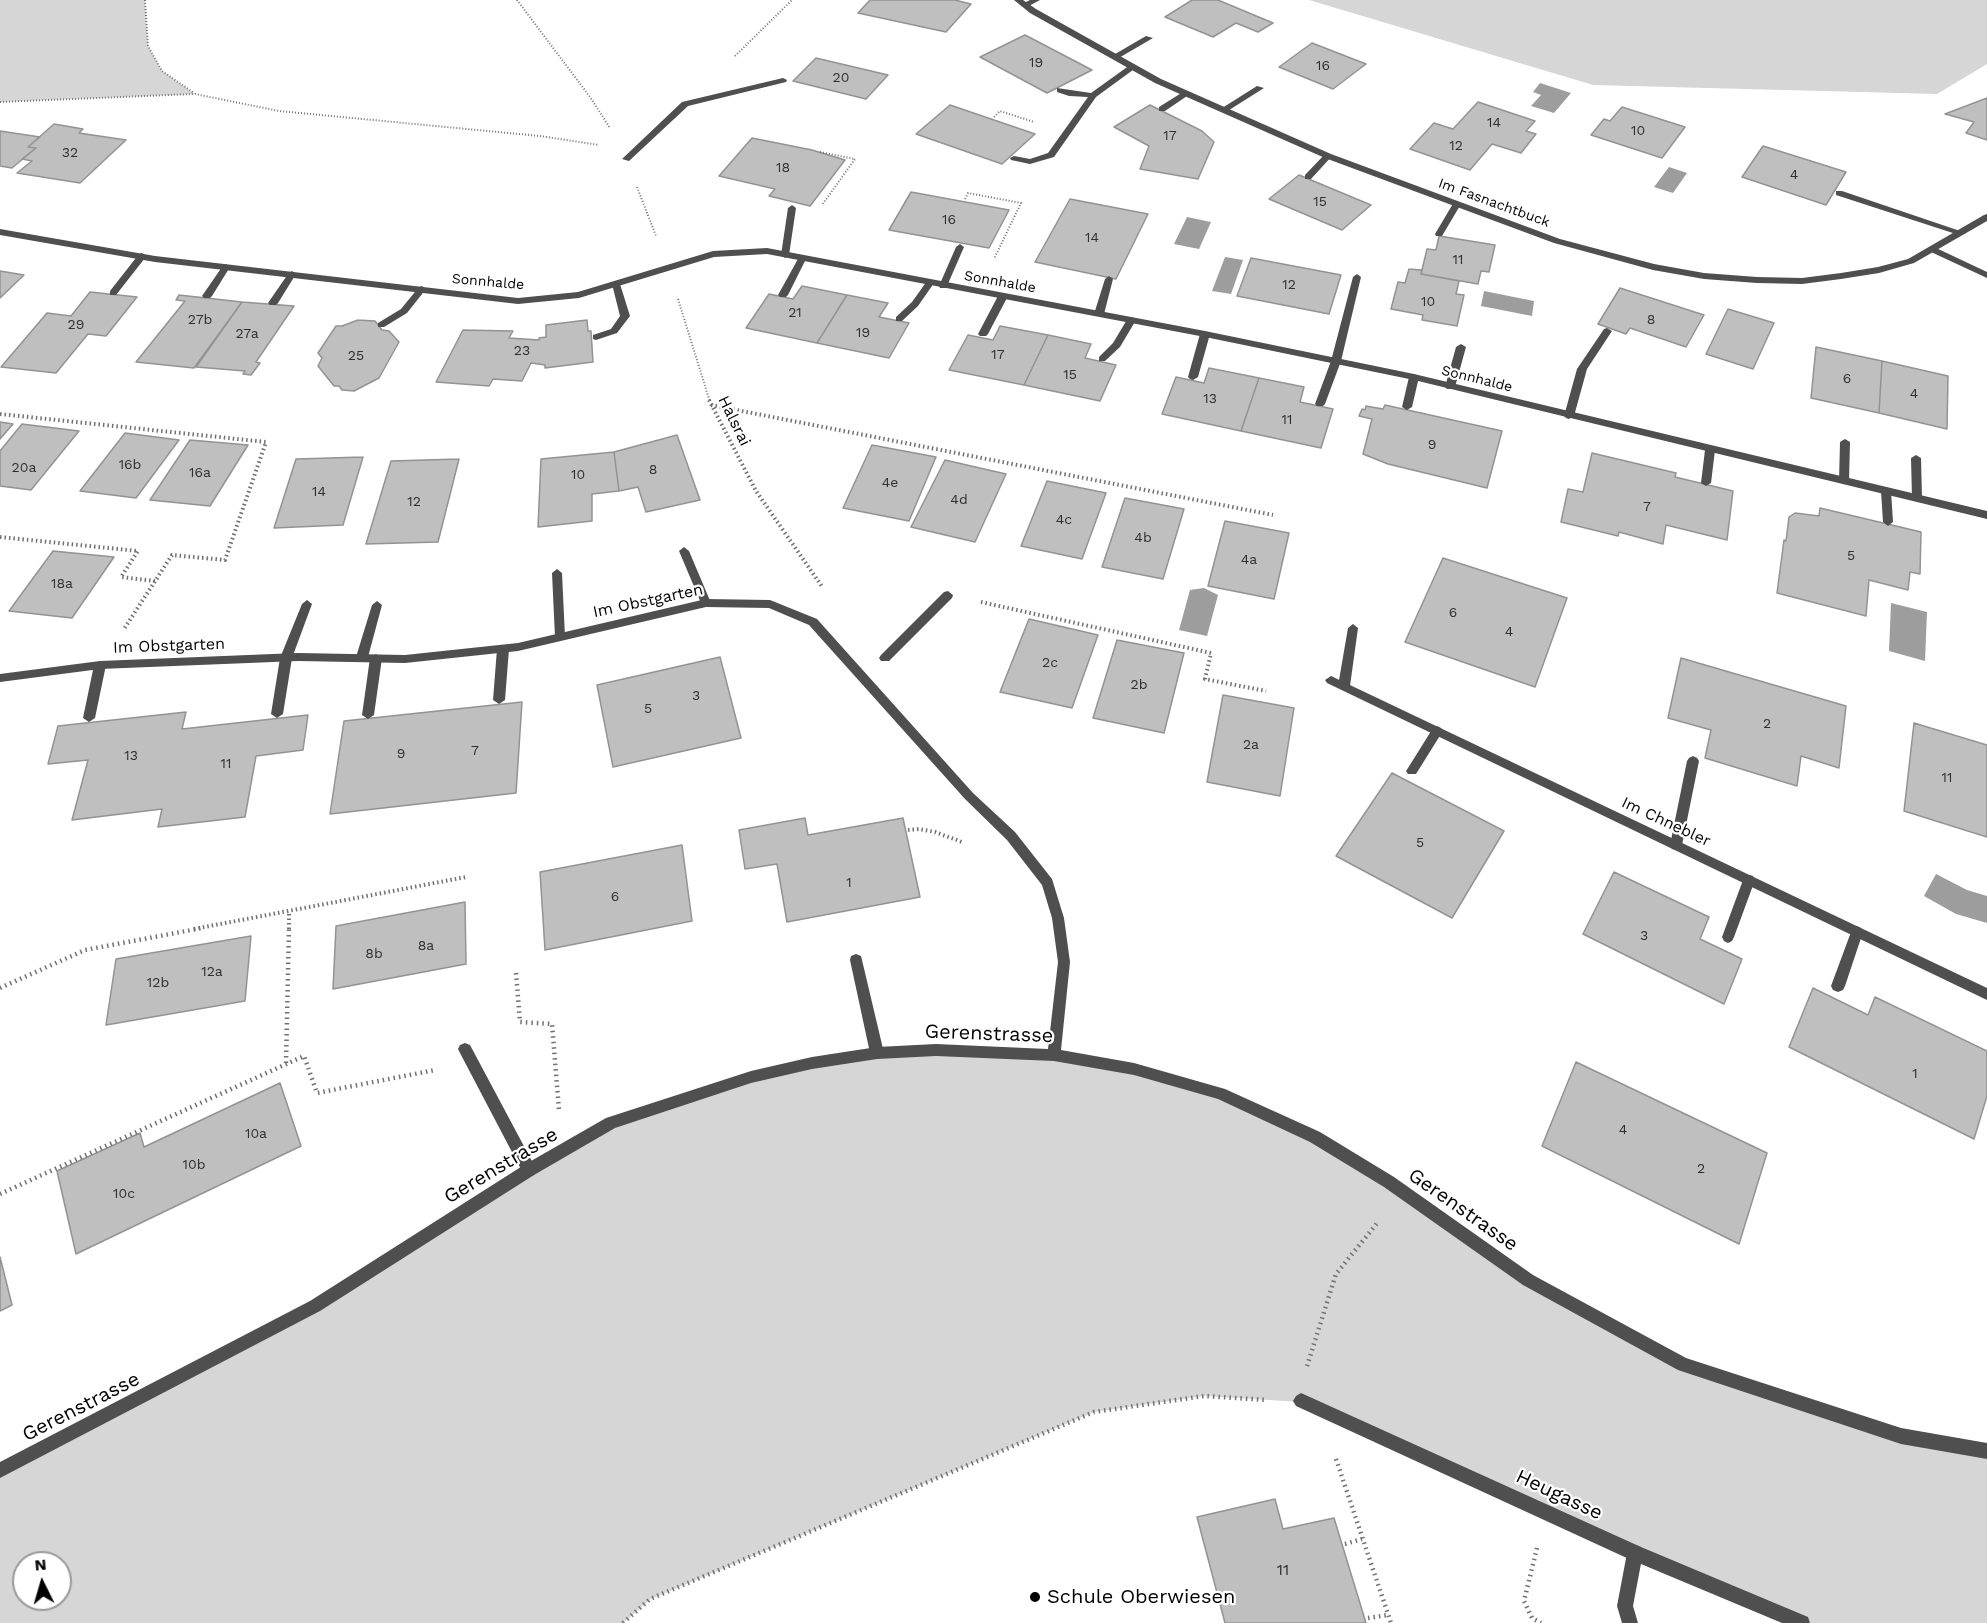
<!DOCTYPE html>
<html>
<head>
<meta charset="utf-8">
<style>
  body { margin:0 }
  #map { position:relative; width:1987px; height:1623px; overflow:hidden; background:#fff; font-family:"Work Sans",sans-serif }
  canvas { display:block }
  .north { position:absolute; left:12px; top:1551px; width:60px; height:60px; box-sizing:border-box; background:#fff; border:2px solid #999; border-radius:50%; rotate:355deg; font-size:16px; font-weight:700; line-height:24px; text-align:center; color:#000 }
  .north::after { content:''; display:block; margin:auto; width:21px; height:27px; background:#000; clip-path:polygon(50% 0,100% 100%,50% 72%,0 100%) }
</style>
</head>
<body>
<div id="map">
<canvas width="1987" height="1623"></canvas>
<div class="north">N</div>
</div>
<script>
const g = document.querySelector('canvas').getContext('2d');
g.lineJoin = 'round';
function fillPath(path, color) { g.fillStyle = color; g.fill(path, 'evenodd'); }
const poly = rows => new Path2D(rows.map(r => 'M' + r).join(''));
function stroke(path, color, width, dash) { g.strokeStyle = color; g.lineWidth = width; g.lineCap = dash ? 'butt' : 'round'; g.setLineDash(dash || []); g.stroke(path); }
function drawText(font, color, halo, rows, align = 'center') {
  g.font = font + ' "Work Sans",sans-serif'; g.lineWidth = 4.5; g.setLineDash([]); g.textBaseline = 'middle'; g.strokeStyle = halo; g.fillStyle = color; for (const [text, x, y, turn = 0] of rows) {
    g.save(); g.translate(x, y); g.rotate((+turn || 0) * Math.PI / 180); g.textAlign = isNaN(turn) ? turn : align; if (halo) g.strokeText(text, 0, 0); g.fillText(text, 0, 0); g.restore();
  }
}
fillPath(poly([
  [0,0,145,0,148,46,162,71,195,94,0,102],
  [1309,0,1987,0,1987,64,1937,94,1593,85],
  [877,1053,1054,1055,1220,1093,1315,1137,1528,1280,1683,1365,1901,1436,1987,1451,1987,1623,1802,1623,1301,1402,1204,1396,1094,1412,651,1599,623,1623,0,1623,0,1470,315,1306,611,1123,687,1097],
  [24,1563,60,1563,60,1599,24,1599]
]), '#d6d6d6');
fillPath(poly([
  [1540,83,1571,93,1554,113,1531,106,1541,95,1533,92],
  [1669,167,1687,173,1673,193,1654,187],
  [1187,217,1211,222,1199,249,1174,244],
  [1225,257,1243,260,1231,294,1212,291],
  [1484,291,1534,301,1532,316,1481,306],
  [1204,588,1218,595,1207,636,1179,630,1190,590],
  [1891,603,1927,612,1925,661,1889,651],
  [1936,874,1967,890,1987,896,1987,923,1956,914,1924,896]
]), '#9d9d9d');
const building = poly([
  [870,0,955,0,971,4,946,32,858,13,870,0],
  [1192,0,1218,0,1273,23,1258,32,1236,23,1213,37,1165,17,1192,0],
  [1025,35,1092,70,1047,93,980,57,1025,35],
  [1312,43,1366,64,1333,89,1279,67,1312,43],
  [816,58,888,75,866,99,793,81,816,58],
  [1987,98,1987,140,1966,133,1974,122,1945,114,1987,98],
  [1478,102,1535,121,1526,131,1536,134,1521,153,1492,144,1470,170,1410,149,1434,123,1453,129,1478,102],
  [950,105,1035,134,1002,164,916,134,950,105],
  [1150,105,1202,131,1214,142,1198,179,1140,169,1149,146,1114,127,1150,105],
  [1622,107,1685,127,1662,158,1591,135,1604,119,1610,121,1622,107],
  [54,124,83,129,79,133,126,140,80,183,17,173,32,161,22,159,36,148,28,147,54,124],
  [0,131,40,137,28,147,36,148,12,168,0,166,0,131],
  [752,138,812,150,845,160,810,206,769,196,775,189,719,176,752,138],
  [1763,146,1846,172,1826,205,1742,177,1763,146],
  [1299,175,1371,205,1342,230,1269,199,1299,175],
  [911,192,1009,210,989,248,889,230,911,192],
  [1070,199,1148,214,1116,279,1035,262,1070,199],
  [1439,236,1495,245,1489,272,1481,271,1478,284,1421,274,1427,249,1436,250,1439,236],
  [1251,258,1341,275,1329,314,1237,296,1251,258],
  [1409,269,1422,270,1421,274,1459,281,1456,294,1464,295,1457,326,1422,320,1423,315,1391,309,1398,282,1405,283,1409,269],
  [0,271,24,275,0,298,0,271],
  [802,286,847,295,817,343,746,328,769,294,793,299,802,286],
  [1620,288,1704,315,1686,347,1630,328,1626,334,1598,324,1620,288],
  [90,292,137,297,106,336,88,334,56,373,1,367,47,313,71,316,90,292],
  [179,295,242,302,194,368,136,362,185,301,176,300,179,295],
  [847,295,888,303,879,317,909,323,889,358,817,343,847,295],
  [242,302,294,306,256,362,260,363,251,375,243,374,245,371,196,367,242,302],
  [1728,309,1774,323,1753,369,1706,354,1728,309],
  [358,320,375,321,382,330,389,331,399,342,379,378,354,391,342,390,339,386,334,386,318,366,322,358,318,353,336,326,342,326,358,320],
  [587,320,588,331,591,331,593,362,545,368,545,365,531,363,522,381,493,379,489,386,436,382,463,330,513,331,509,338,539,340,539,338,546,337,546,325,587,320],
  [1000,326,1048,335,1024,385,949,370,968,335,993,340,1000,326],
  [1048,335,1091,344,1085,358,1116,365,1100,401,1024,385,1048,335],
  [1816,347,1882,361,1879,413,1811,398,1816,347],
  [1882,361,1948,376,1947,429,1879,413,1882,361],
  [1209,368,1259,378,1241,431,1162,414,1176,377,1204,383,1209,368],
  [1259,378,1304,387,1300,402,1333,409,1321,448,1241,431,1259,378],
  [1385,405,1502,431,1487,488,1388,464,1363,454,1372,419,1359,416,1362,409,1365,410,1366,406,1383,409,1385,405],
  [0,422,13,424,0,439,0,422],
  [22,424,79,431,31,490,0,486,0,451,22,424],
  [125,433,179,440,136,498,80,491,125,433],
  [677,435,700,500,646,512,638,487,619,491,614,452,677,435],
  [190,440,248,445,210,506,150,500,190,440],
  [872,445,936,457,909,521,843,508,872,445],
  [614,452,619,491,592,494,592,521,538,527,541,459,614,452],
  [1592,453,1676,473,1675,477,1733,491,1727,540,1666,525,1663,544,1619,532,1618,536,1561,522,1568,489,1583,492,1592,453],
  [363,457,343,525,274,528,296,459,363,457],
  [459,459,438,542,366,544,391,461,459,459],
  [945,460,1006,474,975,542,911,527,945,460],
  [1047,481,1106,493,1082,559,1021,546,1047,481],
  [1125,498,1184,509,1163,579,1102,567,1125,498],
  [1820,508,1921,532,1920,574,1910,572,1908,590,1869,580,1866,616,1777,593,1784,540,1786,541,1789,517,1795,513,1819,516,1820,508],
  [1225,521,1289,533,1274,599,1208,586,1225,521],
  [53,551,114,557,72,618,9,611,53,551],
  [1443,558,1567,598,1535,687,1405,642,1443,558],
  [1029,619,1098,635,1072,708,1000,692,1029,619],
  [1117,640,1184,653,1164,733,1093,718,1117,640],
  [720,657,741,738,613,767,597,685,720,657],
  [1681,658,1846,706,1839,768,1801,756,1797,786,1705,758,1711,730,1668,718,1681,658],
  [1223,695,1294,708,1280,796,1207,782,1223,695],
  [522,702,516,793,330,814,344,721,522,702],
  [186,712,182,729,308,715,303,750,256,756,245,817,158,827,162,809,72,820,88,760,48,764,58,726,186,712],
  [1914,723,1987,745,1987,837,1904,811,1914,723],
  [1392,773,1504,831,1452,918,1336,856,1392,773],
  [805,818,808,835,903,818,920,897,787,922,777,864,745,869,739,830,805,818],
  [682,845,692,921,545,950,540,872,682,845],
  [1614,872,1709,917,1700,939,1742,959,1724,1004,1583,934,1614,872],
  [465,902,466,964,333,989,336,926,465,902],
  [251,936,245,1001,106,1025,116,959,251,936],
  [1813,988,1868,1015,1875,997,1987,1051,1987,1096,1974,1139,1789,1047,1813,988],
  [1576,1062,1767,1153,1739,1244,1542,1146,1576,1062],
  [280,1083,301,1146,76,1254,57,1171,140,1133,144,1147,280,1083],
  [0,1257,12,1305,0,1311,0,1257],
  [1275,1499,1283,1529,1334,1518,1366,1623,1225,1623,1197,1517,1275,1499]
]);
fillPath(building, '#bfbfbf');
stroke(building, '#939393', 1.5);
stroke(poly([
  [145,0,148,46,162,71,194,93],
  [517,0,590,97,610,128],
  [735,56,792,0],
  [0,102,195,94,279,111,540,136,599,145],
  [994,117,1000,111,1034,122],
  [820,152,855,159,822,205],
  [637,187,656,236],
  [965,199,968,193,1021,203,994,259],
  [678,299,710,402]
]), '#717171', 2, [1, 2]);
stroke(poly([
  [709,400,756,491,823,588],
  [711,405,1273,515],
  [0,414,266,442,225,560,172,555,124,629],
  [0,537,138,551,121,577,155,581],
  [981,602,1211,653,1205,679,1266,691],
  [908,830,919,829,935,832,962,842],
  [194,929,466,877],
  [289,929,289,911]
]), '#717171', 4, [1.5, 3]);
stroke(poly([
  [516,973,520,1022,552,1024,559,1110],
  [0,988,85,950,202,928],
  [286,1063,289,928],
  [0,1194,304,1056,317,1093,435,1070],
  [1307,1366,1336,1274,1378,1222],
  [1336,1459,1391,1623],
  [1345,1544,1362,1539],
  [1537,1548,1524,1601,1532,1618,1541,1623],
  [1368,1618,1388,1615],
  [623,1623,650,1599,1094,1412,1204,1396,1267,1400]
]), '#717171', 4.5, [1.5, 4]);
fillPath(poly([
  [1030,0,1040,0,1027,7,1020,5,1030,0],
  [1146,36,1153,38,1117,59,1110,57,1146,36],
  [1130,65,1137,67,1096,97,1054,157,1030,164,1011,160,1010,158,1014,156,1030,159,1048,153,1088,97,1069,96,1057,92,1057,88,1091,93,1130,65],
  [783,78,787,80,786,82,688,106,629,161,622,159,682,102,783,78],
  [1257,86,1264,88,1226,112,1219,110,1257,86],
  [1183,92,1190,94,1165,111,1159,111,1159,107,1183,92],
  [1325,154,1332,156,1311,179,1305,179,1305,175,1325,154],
  [1836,191,1842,191,1966,233,1959,235,1836,195,1836,191],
  [1454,202,1461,204,1442,236,1436,236,1435,234,1454,202],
  [792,205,796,208,789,255,785,258,781,255,788,208,792,205],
  [960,244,964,247,947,286,946,288,940,288,939,286,956,247,960,244],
  [1934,247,1987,272,1987,278,1931,252,1930,250,1934,247],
  [142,253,146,256,145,258,116,295,110,295,110,291,139,254,142,253],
  [802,256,806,259,788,295,786,297,780,297,778,295,798,259,802,256],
  [226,264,230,267,212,296,210,298,204,298,202,296,222,267,226,264],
  [292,271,296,274,278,303,276,305,270,305,268,303,288,274,292,271],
  [1357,274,1361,277,1341,361,1325,404,1323,406,1317,406,1315,404,1331,361,1353,277,1357,274],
  [1109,276,1113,279,1104,314,1102,316,1096,316,1094,314,1105,279,1109,276],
  [930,280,934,283,918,306,902,321,896,321,896,317,912,302,927,281,930,280],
  [616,281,620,284,630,316,617,333,596,340,593,339,593,335,611,329,620,316,612,284,616,281],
  [422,286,426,289,407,313,384,327,378,327,378,323,401,309,419,287,422,286],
  [1003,293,1008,296,988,334,986,336,980,336,978,334,998,296,1003,293],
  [1131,317,1136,320,1120,347,1105,361,1099,361,1099,357,1113,343,1128,318,1131,317],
  [1607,328,1612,331,1587,369,1574,416,1569,419,1566,418,1564,416,1577,369,1604,329,1607,328],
  [1205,331,1210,334,1198,377,1193,380,1190,379,1188,377,1200,334,1205,331],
  [1461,344,1466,347,1455,387,1453,389,1447,389,1445,387,1456,347,1461,344],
  [1414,374,1419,377,1412,407,1407,410,1402,407,1409,377,1414,374],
  [1845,439,1850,442,1849,481,1844,484,1839,481,1840,442,1845,439],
  [1710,447,1715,450,1711,483,1706,486,1701,483,1705,450,1710,447],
  [1916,455,1921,458,1922,498,1917,502,1912,498,1911,458,1916,455],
  [1886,487,1891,491,1893,522,1888,526,1883,522,1881,491,1886,487],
  [684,547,689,551,711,603,710,606,702,606,701,603,679,551,684,547],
  [557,569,562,573,565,637,560,641,555,637,552,573,557,569],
  [948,591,953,595,952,598,889,661,881,661,879,658,881,655,944,592,948,591],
  [307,600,312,604,292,658,283,714,277,718,271,714,280,658,302,604,307,600],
  [377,601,382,605,368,657,362,661,356,657,372,605,377,601],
  [1353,624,1358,628,1350,686,1344,690,1338,686,1348,628,1353,624],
  [503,645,509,649,505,700,499,704,493,700,497,649,503,645],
  [376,654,382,658,374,715,368,719,362,715,370,658,376,654],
  [100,661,106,665,95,718,89,722,83,718,94,665,100,661],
  [1437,726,1441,728,1443,731,1441,734,1416,774,1408,774,1406,771,1408,768,1433,728,1437,726],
  [1693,756,1697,758,1699,761,1682,845,1680,849,1676,850,1672,849,1670,845,1687,761,1689,758,1693,756],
  [1749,875,1753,876,1755,880,1734,937,1732,941,1728,943,1724,941,1722,937,1743,880,1745,876,1749,875],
  [1857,926,1861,928,1863,932,1845,986,1843,990,1838,992,1833,990,1831,986,1851,932,1853,928,1857,926],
  [856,954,861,956,862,960,884,1053,882,1057,877,1059,872,1057,870,1053,850,960,851,956,856,954],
  [465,1043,470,1045,534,1165,536,1170,534,1175,529,1177,524,1175,460,1053,458,1049,460,1045,465,1043],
  [1635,1545,1641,1547,1643,1553,1633,1606,1638,1623,1622,1623,1617,1606,1627,1553,1629,1547,1635,1545]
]), '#4f4f4f');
fillPath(poly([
  [1014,0,1023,0,1036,9,1161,79,1331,154,1560,239,1654,264,1704,273,1757,277,1802,278,1841,273,1878,267,1908,259,1984,215,1987,214,1987,221,1914,263,1879,273,1841,279,1802,284,1757,283,1704,279,1653,270,1554,243,1325,158,1155,83,1030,13,1014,0],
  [0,229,155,256,518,298,578,292,713,251,767,248,1205,331,1414,374,1987,511,1987,519,1414,380,1205,337,767,254,714,257,579,298,518,304,155,262,0,235,0,229],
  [706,599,770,600,817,619,973,793,1015,832,1052,879,1064,918,1070,962,1061,1050,1134,1063,1225,1089,1320,1132,1394,1177,1533,1275,1686,1358,1901,1428,1987,1443,1987,1459,1901,1444,1678,1370,1523,1285,1384,1187,1310,1142,1218,1099,1134,1075,1054,1061,936,1056,877,1059,812,1069,751,1083,615,1128,534,1175,320,1311,0,1478,0,1462,310,1301,524,1165,606,1118,751,1071,812,1057,877,1047,936,1044,1048,1049,1058,962,1052,918,1042,885,1007,840,965,799,809,625,769,608,706,607,518,651,405,663,298,661,100,669,0,682,0,674,100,661,298,653,405,655,518,643,706,599],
  [1331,676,1987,988,1987,1000,1327,683,1325,680,1331,676],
  [1301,1393,1641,1547,1808,1617,1810,1623,1782,1623,1629,1559,1296,1406,1293,1401,1296,1396,1301,1393]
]), '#4f4f4f');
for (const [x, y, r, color] of [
  [1035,1597,6,"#000"]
]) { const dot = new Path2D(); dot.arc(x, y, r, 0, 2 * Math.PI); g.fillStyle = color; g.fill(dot); stroke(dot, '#fff', 2); }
drawText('14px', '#303030', null, [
  ["19",1036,63],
  ["16",1323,66],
  ["20",841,78],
  ["14",1494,123],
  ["10",1638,131],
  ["17",1170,136],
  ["12",1456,146],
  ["32",70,153],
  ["18",783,168],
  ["4",1794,175],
  ["15",1320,202],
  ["16",949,220],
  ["14",1092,238],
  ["11",1458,260],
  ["12",1289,285],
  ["10",1428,302],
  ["21",795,313],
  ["27b",200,320],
  ["8",1651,320],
  ["29",76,325],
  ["19",863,333],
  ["27a",247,334],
  ["23",522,351],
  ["17",998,355],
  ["25",356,356],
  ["15",1070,375],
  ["6",1847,379],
  ["4",1914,394],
  ["13",1210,399],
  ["11",1287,420],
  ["9",1432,445],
  ["16b",130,465],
  ["20a",24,468],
  ["8",653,470],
  ["16a",200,473],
  ["10",578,475],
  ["4e",890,483],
  ["14",319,492],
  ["4d",959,500],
  ["12",414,502],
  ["7",1647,507],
  ["4c",1064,520],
  ["4b",1143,538],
  ["5",1851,556],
  ["4a",1249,560],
  ["18a",62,584],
  ["6",1453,613],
  ["4",1509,632],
  ["2c",1050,663],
  ["2b",1139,685],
  ["3",696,696],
  ["5",648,709],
  ["2",1767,724],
  ["2a",1251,745],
  ["7",475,751],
  ["9",401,754],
  ["13",131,756],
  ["11",226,764],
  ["11",1947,778],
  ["5",1420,843],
  ["1",849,883],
  ["6",615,897],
  ["3",1644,936],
  ["8a",426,946],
  ["8b",374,954],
  ["12a",212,972],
  ["12b",158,983],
  ["1",1915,1074],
  ["4",1623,1130],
  ["10a",256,1134],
  ["10b",194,1165],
  ["2",1701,1169],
  ["10c",124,1194]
]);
drawText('14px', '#000', '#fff', [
  ["Im Fasnachtbuck",1494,203,20],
  ["Sonnhalde",488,282,5],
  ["Sonnhalde",1000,282,10],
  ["Sonnhalde",1477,379,14]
]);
drawText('16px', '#000', '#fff', [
  ["Halsrai",734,421,64],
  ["Im Obstgarten",648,601,-12],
  ["Im Obstgarten",169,646,-2],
  ["Im Chnebler",1666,822,25]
]);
drawText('16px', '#303030', null, [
  ["11",1283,1570]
]);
drawText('20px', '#000', '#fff', [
  ["Gerenstrasse",989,1034,2],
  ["Gerenstrasse",501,1166,-31],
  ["Gerenstrasse",1463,1210,35],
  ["Gerenstrasse",81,1407,-27],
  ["Heugasse",1559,1495,25]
]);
drawText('20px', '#000', '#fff', [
  ["Schule Oberwiesen",1047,1597]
], 'left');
</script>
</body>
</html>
